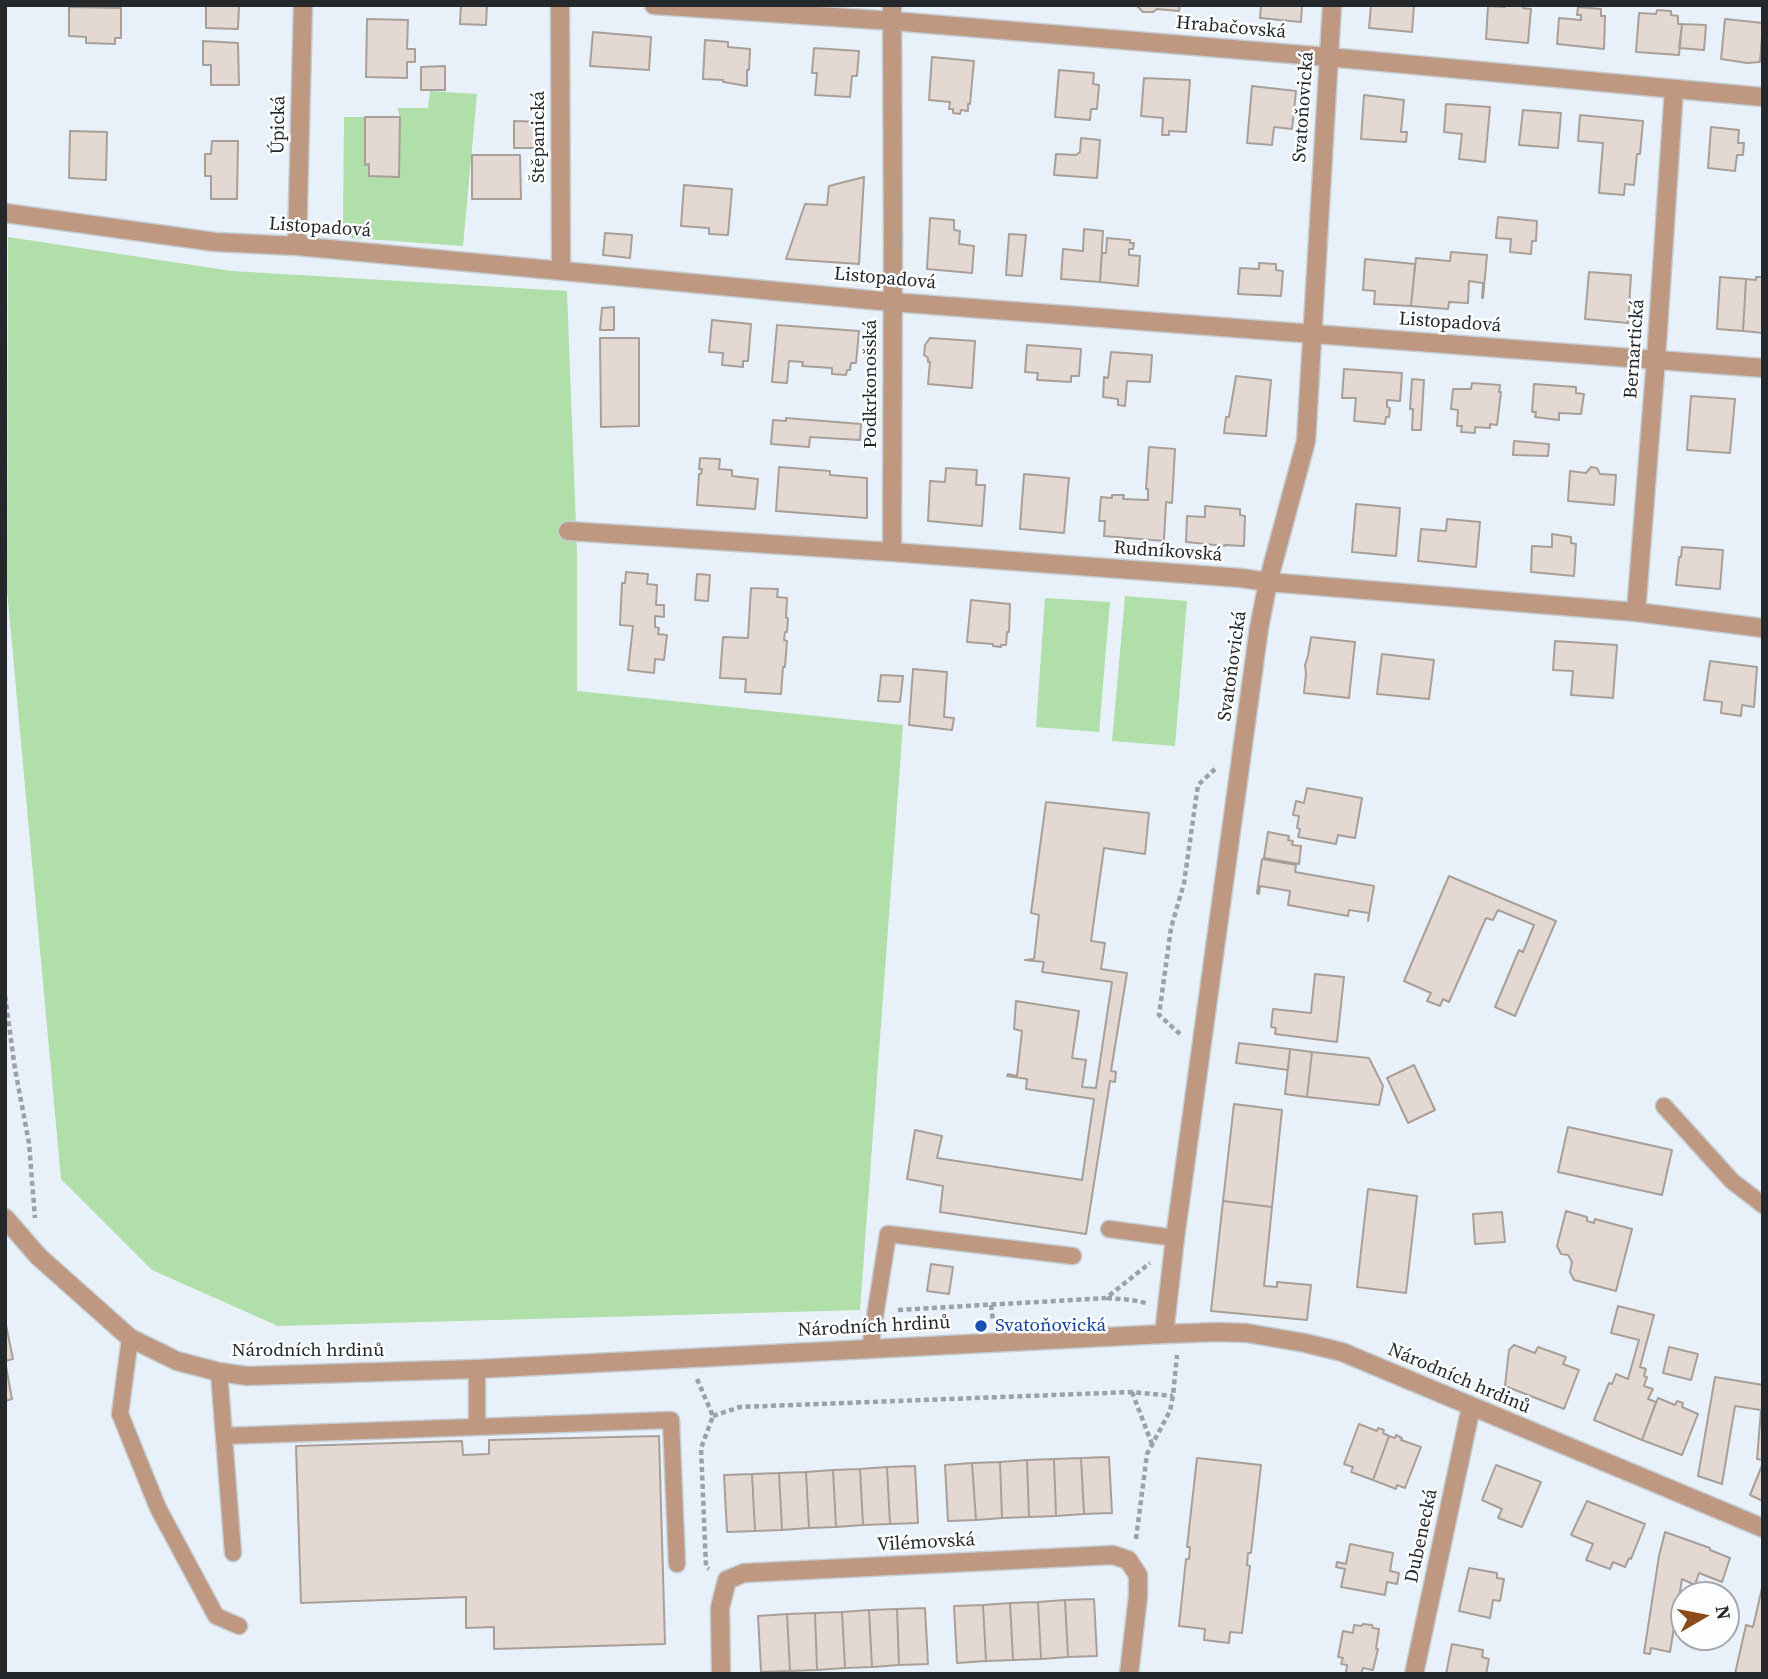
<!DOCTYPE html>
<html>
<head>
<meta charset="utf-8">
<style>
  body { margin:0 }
  #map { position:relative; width:1768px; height:1679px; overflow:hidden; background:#e8f1f9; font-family:"Source Serif 4",serif }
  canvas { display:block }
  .frame { position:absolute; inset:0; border:7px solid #25282b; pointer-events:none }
  .north { position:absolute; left:1670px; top:1581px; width:70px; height:70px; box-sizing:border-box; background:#fcfeff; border:2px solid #a6a8aa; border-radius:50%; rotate:80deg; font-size:19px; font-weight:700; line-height:28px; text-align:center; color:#25282b }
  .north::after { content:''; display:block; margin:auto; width:24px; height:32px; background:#8d4b1a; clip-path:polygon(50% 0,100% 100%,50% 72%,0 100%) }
</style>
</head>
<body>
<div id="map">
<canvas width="1768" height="1679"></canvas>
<div class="frame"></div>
<div class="north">N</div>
</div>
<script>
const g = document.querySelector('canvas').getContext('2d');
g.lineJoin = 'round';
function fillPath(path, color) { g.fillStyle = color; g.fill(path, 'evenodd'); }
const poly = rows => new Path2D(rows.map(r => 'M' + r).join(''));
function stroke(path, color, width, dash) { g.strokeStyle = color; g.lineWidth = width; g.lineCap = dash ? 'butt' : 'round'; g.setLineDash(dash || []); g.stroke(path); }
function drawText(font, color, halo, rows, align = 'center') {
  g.font = font + ' "Source Serif 4",serif'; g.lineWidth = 5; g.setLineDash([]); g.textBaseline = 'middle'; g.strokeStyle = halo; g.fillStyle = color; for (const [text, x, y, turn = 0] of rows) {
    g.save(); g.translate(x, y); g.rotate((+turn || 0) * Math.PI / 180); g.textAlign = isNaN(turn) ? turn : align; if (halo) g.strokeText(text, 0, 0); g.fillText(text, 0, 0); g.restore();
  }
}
fillPath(poly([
  [430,91,477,94,463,246,352,238,343,229,344,117,365,117,365,164,369,164,369,176,398,177,400,117,397,108,428,108],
  [8,237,232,271,567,291,577,552,577,691,903,725,860,1310,278,1326,152,1270,61,1179,7,590],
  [1125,596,1187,601,1175,746,1112,741],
  [1045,598,1110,602,1099,732,1036,727]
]), '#b0dfaa');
const building = poly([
  [206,5,239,5,238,29,206,28,206,5],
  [461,5,487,5,486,25,460,24,461,5],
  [1136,5,1180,5,1179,11,1157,9,1153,12,1143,12,1136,5],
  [1261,5,1302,5,1301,22,1260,18,1261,5],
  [1371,5,1414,5,1412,32,1369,28,1371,5],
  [1505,5,1523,5,1523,8,1531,9,1528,43,1486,39,1488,6,1505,7,1505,5],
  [69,7,121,8,121,38,115,38,115,44,86,43,86,37,69,36,69,7],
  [1578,7,1601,9,1601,16,1605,16,1604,49,1557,44,1559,18,1581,20,1581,15,1577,15,1578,7],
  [1657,10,1671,11,1671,15,1678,16,1678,24,1682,24,1679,55,1636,52,1639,13,1656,14,1657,10],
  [367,19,408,20,407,49,415,49,415,62,407,62,407,78,366,77,367,19],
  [1725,19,1763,23,1760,62,1747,63,1721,59,1725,19],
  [1682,24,1706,25,1704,50,1679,48,1682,24],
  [593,32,651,37,649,70,590,66,593,32],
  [705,40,728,42,728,47,750,49,749,70,747,70,747,86,723,82,723,80,703,79,705,40],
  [203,41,238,43,239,85,211,85,211,65,203,65,203,41],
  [814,48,859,51,857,76,852,76,850,97,815,95,817,73,812,73,814,48],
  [932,57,974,61,970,104,968,104,968,111,961,110,960,114,953,113,953,109,949,109,950,102,929,100,932,57],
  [445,66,445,90,421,90,421,67,445,66],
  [1059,70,1094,73,1093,84,1099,85,1097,109,1091,109,1090,120,1055,117,1059,70],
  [1144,78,1190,80,1186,132,1169,131,1169,135,1162,135,1163,118,1141,116,1144,78],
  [1252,86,1296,91,1292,129,1274,127,1272,145,1247,143,1252,86],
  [1364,95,1404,100,1401,132,1407,132,1406,142,1361,139,1364,95],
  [1446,104,1490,107,1485,162,1459,159,1462,134,1444,132,1446,104],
  [1523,110,1561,113,1558,148,1519,145,1523,110],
  [1580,115,1643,121,1640,154,1637,154,1634,185,1625,184,1624,195,1599,193,1603,143,1578,141,1580,115],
  [365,117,400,117,399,177,369,176,369,164,365,165,365,117],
  [514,121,543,122,543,148,514,148,514,121],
  [1711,127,1739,130,1738,143,1744,143,1743,155,1737,155,1735,171,1708,168,1711,127],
  [70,131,107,132,106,180,69,178,70,131],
  [1081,138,1100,140,1097,178,1054,175,1056,154,1076,155,1080,152,1081,138],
  [212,141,238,141,237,199,211,199,211,176,205,176,205,154,211,154,212,141],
  [472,155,520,155,521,199,472,199,472,155],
  [864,177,859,264,786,259,805,204,827,205,829,186,864,177],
  [684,185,732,189,728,235,709,234,709,228,681,226,684,185],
  [1498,217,1537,221,1536,241,1532,241,1531,254,1510,252,1511,239,1496,238,1498,217],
  [930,218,954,220,954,230,960,231,959,244,974,246,972,273,927,269,930,218],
  [1084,229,1103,231,1100,282,1061,279,1063,249,1083,251,1084,229],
  [605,233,632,235,630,258,603,255,605,233],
  [1009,234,1026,235,1022,276,1006,275,1009,234],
  [1107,238,1130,240,1130,243,1134,243,1133,249,1129,249,1129,255,1140,256,1138,286,1100,282,1102,253,1106,253,1107,238],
  [1451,252,1487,255,1483,298,1482,298,1483,283,1469,281,1468,303,1449,302,1448,309,1411,306,1416,258,1450,261,1451,252],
  [1365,259,1415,264,1411,306,1374,304,1375,291,1363,290,1365,259],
  [1259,263,1276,264,1276,270,1283,271,1281,296,1238,294,1240,268,1259,269,1259,263],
  [1589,272,1631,275,1628,323,1585,319,1589,272],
  [1720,277,1746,279,1743,331,1717,329,1720,277],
  [1756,277,1763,277,1763,333,1743,331,1746,279,1756,280,1756,277],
  [614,307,614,330,600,330,602,308,614,307],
  [712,320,751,324,748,361,743,361,743,367,722,365,723,353,709,352,712,320],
  [777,325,859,331,856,363,851,363,850,370,847,370,846,375,832,374,832,368,802,366,803,362,789,361,787,383,772,382,777,325],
  [600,338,639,338,639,426,601,427,600,338],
  [930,338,975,341,972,388,928,384,930,362,928,362,928,358,924,355,925,345,930,338],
  [1027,345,1081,349,1079,376,1071,376,1071,382,1037,380,1038,373,1025,372,1027,345],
  [1111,352,1152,355,1150,382,1127,381,1125,406,1118,405,1118,399,1103,397,1104,377,1108,378,1111,352],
  [1344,369,1402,373,1400,401,1387,400,1387,407,1390,408,1389,417,1386,417,1385,424,1354,421,1356,398,1342,398,1344,369],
  [1236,376,1271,380,1266,436,1224,433,1226,417,1229,417,1236,376],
  [1412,379,1424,380,1421,430,1412,430,1413,409,1410,409,1412,379],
  [1472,383,1500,385,1499,392,1501,392,1497,425,1490,424,1490,428,1475,427,1475,433,1461,432,1462,426,1457,426,1458,410,1451,409,1453,389,1471,389,1472,383],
  [1534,384,1576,387,1576,393,1584,394,1581,414,1559,413,1559,420,1535,417,1536,412,1532,412,1534,384],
  [1691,396,1735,399,1730,453,1687,450,1691,396],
  [786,418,861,424,860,440,810,437,809,447,771,444,773,420,786,421,786,418],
  [1514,441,1549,444,1548,456,1513,455,1514,441],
  [1149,447,1175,449,1172,503,1166,502,1164,541,1104,536,1105,521,1099,521,1101,497,1112,498,1112,495,1124,495,1123,499,1148,500,1148,489,1146,489,1149,447],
  [700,458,720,459,719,469,732,470,732,476,758,479,755,509,697,505,699,474,701,474,702,469,699,469,700,458],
  [779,467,830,471,830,475,867,478,867,518,776,511,779,467],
  [1591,467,1597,468,1600,474,1616,475,1614,505,1568,501,1570,471,1586,473,1591,467],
  [946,468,977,470,976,485,985,485,982,526,928,521,930,481,945,482,946,468],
  [1024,474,1069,478,1064,533,1020,529,1024,474],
  [1356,504,1400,508,1396,556,1352,552,1356,504],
  [1205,506,1240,509,1240,515,1245,516,1244,546,1225,545,1225,546,1186,542,1187,516,1205,517,1205,506],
  [1447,519,1480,522,1476,567,1418,561,1421,529,1446,531,1447,519],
  [1552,534,1571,537,1571,543,1576,544,1574,576,1531,572,1532,546,1552,547,1552,534],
  [1682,547,1723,550,1720,589,1676,585,1679,557,1681,557,1682,547],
  [626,572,648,574,647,584,657,585,656,605,664,605,664,617,655,616,655,627,659,628,658,634,667,635,664,660,655,659,654,673,628,670,633,626,620,625,622,583,625,583,626,572],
  [697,574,710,575,708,601,695,600,697,574],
  [751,588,778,589,777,597,787,598,786,618,788,618,787,632,785,632,784,640,787,641,785,667,783,667,781,694,745,692,746,679,720,678,723,637,748,638,751,588],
  [971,600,1010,604,1009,632,1007,632,1006,645,1001,645,1001,647,993,646,993,644,967,642,971,600],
  [1311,637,1355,642,1349,698,1304,693,1306,674,1305,665,1308,656,1311,637],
  [1555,641,1617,645,1613,698,1571,695,1573,671,1553,670,1555,641],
  [1382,654,1434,660,1429,699,1377,694,1382,654],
  [1710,661,1757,667,1754,707,1742,705,1741,716,1721,713,1722,702,1704,700,1710,661],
  [913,669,947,672,944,717,954,718,952,730,909,725,913,669],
  [881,675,903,676,900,702,878,701,881,675],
  [1307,788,1362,798,1355,838,1338,835,1336,844,1298,837,1300,829,1297,828,1299,816,1293,815,1296,801,1304,803,1307,788],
  [1046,802,1149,813,1145,854,1104,848,1091,941,1105,943,1101,969,1127,973,1111,1071,1116,1072,1115,1082,1110,1081,1086,1234,940,1212,943,1186,907,1179,915,1130,942,1136,937,1158,1082,1180,1094,1099,1026,1089,1027,1079,1007,1076,1008,1074,1017,1076,1022,1031,1014,1029,1016,1001,1079,1011,1072,1058,1086,1060,1082,1087,1096,1088,1112,982,1042,972,1044,962,1025,960,1034,959,1039,915,1031,913,1046,802],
  [1268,832,1289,836,1288,840,1293,841,1292,845,1301,846,1299,864,1264,858,1268,832],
  [1262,859,1296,865,1295,872,1374,886,1368,921,1369,913,1349,910,1348,916,1288,905,1290,891,1260,886,1259,894,1257,893,1262,859],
  [1449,876,1556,921,1515,1016,1495,1007,1519,950,1523,952,1534,925,1498,910,1493,920,1486,918,1449,1002,1443,999,1440,1006,1427,1001,1431,993,1404,981,1449,876],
  [1315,974,1344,977,1337,1042,1275,1034,1276,1028,1271,1027,1273,1009,1311,1013,1315,974],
  [1239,1043,1290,1049,1288,1070,1236,1063,1239,1043],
  [1290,1049,1312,1052,1307,1097,1285,1094,1290,1049],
  [1312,1052,1369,1058,1383,1086,1379,1105,1307,1097,1312,1052],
  [1414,1065,1435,1110,1408,1123,1387,1078,1414,1065],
  [1234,1104,1282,1110,1272,1207,1223,1201,1234,1104],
  [1568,1127,1672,1150,1662,1195,1558,1172,1568,1127],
  [1368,1189,1417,1196,1406,1293,1357,1287,1368,1189],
  [1223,1201,1272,1207,1264,1286,1277,1287,1277,1282,1311,1285,1307,1320,1211,1311,1223,1201],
  [1566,1211,1587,1217,1587,1221,1594,1223,1595,1219,1632,1229,1616,1291,1574,1280,1570,1272,1572,1262,1568,1255,1561,1254,1557,1246,1566,1211],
  [1502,1212,1505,1242,1475,1244,1473,1214,1502,1212],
  [931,1264,953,1267,949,1294,927,1291,931,1264],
  [1618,1306,1654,1315,1640,1367,1646,1369,1644,1376,1647,1377,1644,1386,1653,1389,1648,1399,1656,1402,1642,1440,1594,1420,1609,1383,1612,1384,1616,1374,1628,1379,1639,1340,1611,1333,1618,1306],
  [5,1320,13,1359,5,1361,12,1399,5,1401,5,1320],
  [1514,1345,1535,1353,1538,1347,1566,1357,1563,1364,1579,1370,1564,1409,1505,1386,1509,1350,1514,1345],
  [1669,1347,1698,1354,1691,1380,1663,1373,1669,1347],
  [1715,1377,1763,1385,1763,1460,1757,1459,1761,1410,1735,1406,1722,1484,1698,1476,1715,1377],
  [1658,1398,1675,1405,1677,1401,1683,1403,1682,1407,1698,1414,1682,1455,1642,1440,1658,1398],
  [1359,1424,1377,1431,1378,1428,1384,1430,1383,1433,1389,1436,1373,1480,1351,1472,1353,1467,1344,1464,1359,1424],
  [1396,1435,1402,1438,1401,1440,1421,1447,1405,1488,1397,1485,1396,1489,1373,1480,1389,1436,1395,1438,1396,1435],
  [659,1436,665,1644,494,1649,494,1627,466,1628,466,1597,301,1603,296,1446,462,1441,463,1455,489,1454,489,1440,659,1436],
  [1109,1457,1112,1513,1084,1514,1081,1458,1109,1457],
  [1081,1458,1084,1514,1056,1516,1054,1459,1081,1458],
  [1197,1458,1261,1465,1251,1553,1248,1553,1247,1565,1250,1566,1242,1633,1230,1632,1229,1643,1204,1640,1205,1629,1179,1626,1186,1559,1189,1559,1190,1547,1187,1547,1197,1458],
  [1054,1459,1056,1516,1029,1517,1027,1460,1054,1459],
  [1027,1460,1029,1517,1002,1518,1000,1462,1027,1460],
  [1000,1462,1002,1518,976,1520,972,1463,1000,1462],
  [972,1463,976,1520,948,1521,945,1465,972,1463],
  [1763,1463,1763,1501,1750,1495,1763,1463],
  [1496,1465,1541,1482,1522,1527,1498,1518,1502,1509,1482,1500,1496,1465],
  [915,1466,918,1523,890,1524,887,1467,915,1466],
  [887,1467,890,1524,863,1525,860,1469,887,1467],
  [860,1469,863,1525,836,1527,833,1470,860,1469],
  [833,1470,836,1527,809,1528,806,1472,833,1470],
  [806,1472,809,1528,782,1530,779,1473,806,1472],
  [779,1473,782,1530,755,1531,752,1474,779,1473],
  [752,1474,755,1531,727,1532,724,1475,752,1474],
  [1587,1501,1645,1524,1631,1559,1629,1558,1625,1567,1613,1562,1610,1569,1586,1560,1593,1544,1571,1535,1587,1501],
  [1665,1532,1710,1548,1710,1550,1730,1558,1722,1582,1699,1573,1695,1585,1682,1579,1670,1652,1651,1648,1650,1654,1644,1653,1659,1556,1665,1532],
  [1350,1544,1393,1553,1390,1571,1399,1573,1397,1584,1387,1582,1385,1595,1341,1587,1345,1569,1336,1567,1337,1562,1346,1564,1350,1544],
  [1469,1568,1497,1573,1497,1578,1504,1579,1500,1601,1493,1600,1490,1618,1459,1611,1469,1568],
  [1762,1588,1763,1674,1735,1674,1746,1625,1753,1627,1762,1588],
  [1094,1599,1097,1656,1068,1657,1065,1600,1094,1599],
  [1065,1600,1068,1657,1041,1659,1038,1602,1065,1600],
  [1038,1602,1041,1659,1013,1660,1010,1603,1038,1602],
  [1010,1603,1013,1660,986,1661,983,1605,1010,1603],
  [983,1605,986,1661,957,1663,954,1606,983,1605],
  [925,1608,928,1664,899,1665,897,1609,925,1608],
  [897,1609,899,1665,872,1667,869,1610,897,1609],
  [869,1610,872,1667,845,1668,842,1612,869,1610],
  [842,1612,845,1668,817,1670,815,1613,842,1612],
  [815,1613,817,1670,790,1671,787,1614,815,1613],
  [787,1614,790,1671,761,1672,758,1616,787,1614],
  [1363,1624,1372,1625,1373,1628,1379,1629,1376,1649,1378,1649,1373,1670,1363,1668,1361,1674,1346,1673,1347,1665,1341,1664,1343,1658,1338,1657,1343,1631,1353,1633,1354,1625,1361,1626,1363,1624],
  [1452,1644,1483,1650,1482,1657,1489,1659,1486,1674,1446,1674,1452,1644]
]);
fillPath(building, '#e3d9d2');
stroke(building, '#a89f99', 2);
const service = poly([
  [1664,1106,1732,1181,1763,1205],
  [1109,1229,1175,1238],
  [130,1338,120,1414,158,1508,216,1616,239,1626],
  [870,1348,888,1234,1073,1256],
  [219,1372,233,1553],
  [477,1426,477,1369],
  [224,1436,671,1420,677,1564]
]);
const minor = poly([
  [560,5,561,269],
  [654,5,893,21,1328,57,1763,97],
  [5,213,215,242,297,246,892,302,1763,368],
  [297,246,303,5],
  [568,531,892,552,1241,578,1268,582,1636,612,1763,628],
  [892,552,893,237,892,5],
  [1636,612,1656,359,1674,89],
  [1164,1334,1175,1238,1259,628,1268,582,1306,441,1332,5],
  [721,1674,720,1608,727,1580,744,1573,1113,1555,1128,1560,1138,1575,1138,1596,1129,1674],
  [1414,1674,1471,1407]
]);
const tertiary = poly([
  [5,1218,39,1257,130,1338,177,1361,219,1372,247,1376,477,1369,1164,1334,1217,1332,1247,1333,1305,1343,1342,1352,1763,1528]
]);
stroke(service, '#c5cdd4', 19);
stroke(minor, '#c5cdd4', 21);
stroke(tertiary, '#c5cdd4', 21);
stroke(poly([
  [5,996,15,1069,29,1143,35,1218],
  [1180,1034,1159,1015,1171,928,1184,883,1198,785,1215,769],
  [1107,1298,1132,1300,1146,1303],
  [991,1305,993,1321],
  [898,1310,1106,1298,1150,1263],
  [697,1379,713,1416,701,1448,706,1567,709,1569],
  [1132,1392,1152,1444],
  [713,1416,740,1407,1132,1392,1173,1396],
  [1136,1539,1147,1454,1170,1411,1173,1396,1177,1355]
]), '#9ba1a7', 4.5, [5, 3.5]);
stroke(service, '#be9881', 16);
stroke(minor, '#be9881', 18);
stroke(tertiary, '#be9881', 18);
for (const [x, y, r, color] of [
  [981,1326,7,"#1a4fb4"]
]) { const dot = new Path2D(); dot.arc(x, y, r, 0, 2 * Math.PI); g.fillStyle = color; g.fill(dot); stroke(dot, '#fcfeff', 2.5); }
drawText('19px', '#25282b', '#fcfeff', [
  ["Hrabačovská",1231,28,5],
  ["Svatoňovická",1304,107,-86],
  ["Úpická",279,125,-89],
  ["Štěpanická",539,137,-90],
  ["Listopadová",320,228,4],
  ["Listopadová",885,279,5],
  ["Listopadová",1450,323,4],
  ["Bernartická",1635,349,-86],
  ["Podkrkonošská",871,384,-90],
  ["Rudníkovská",1168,552,4],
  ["Svatoňovická",1233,666,-82],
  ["Národních hrdinů",874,1327,-3],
  ["Národních hrdinů",308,1351],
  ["Národních hrdinů",1459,1379,23],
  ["Dubenecká",1422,1536,-78],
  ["Vilémovská",926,1543,-3]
]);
drawText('19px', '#164399', '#fcfeff', [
  ["Svatoňovická",995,1326]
], 'left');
</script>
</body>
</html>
